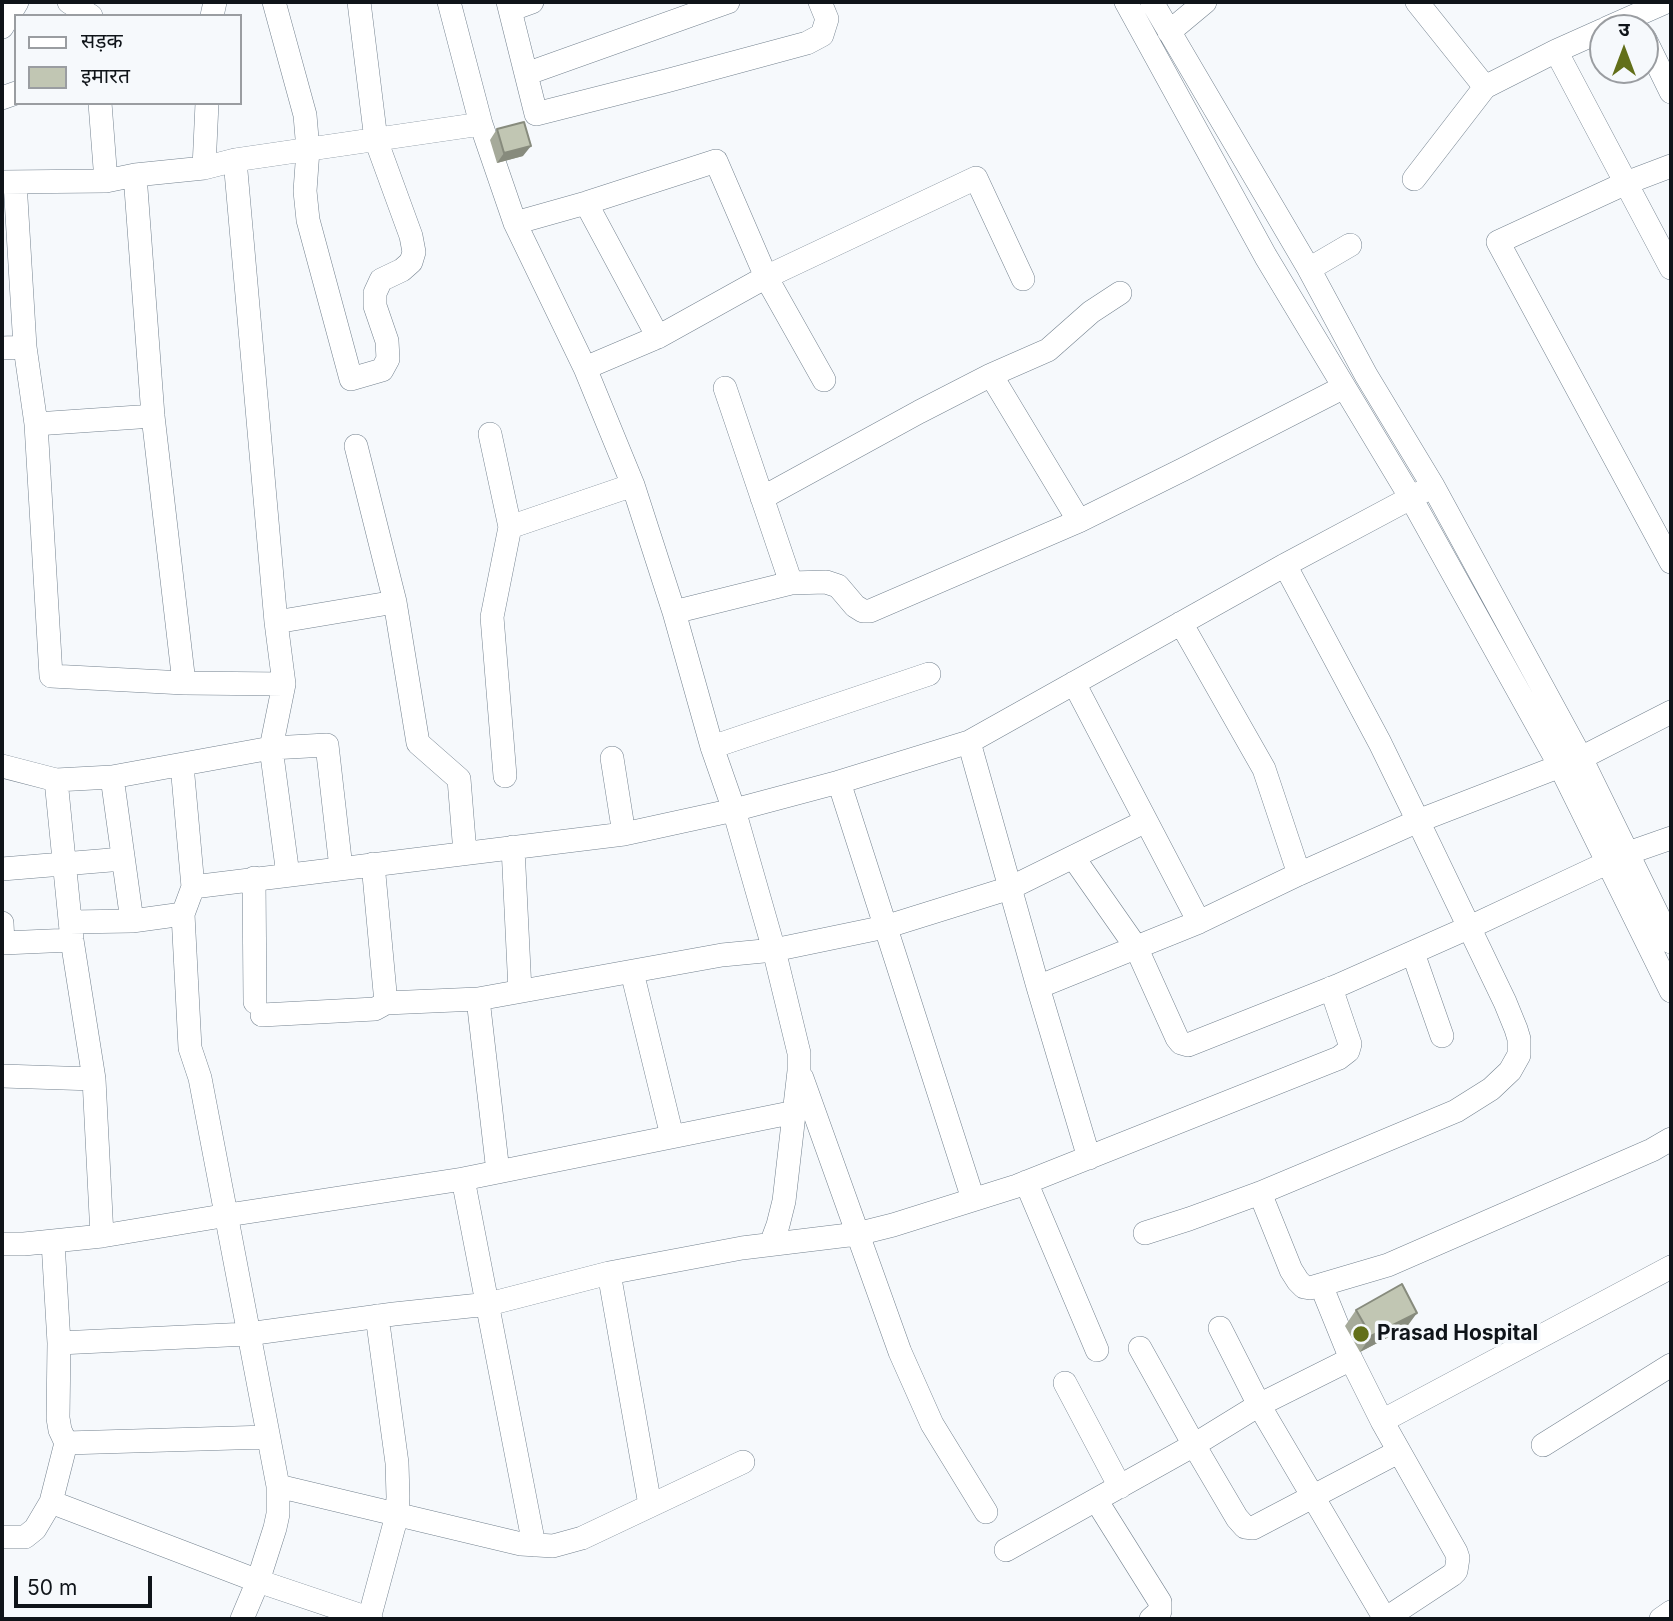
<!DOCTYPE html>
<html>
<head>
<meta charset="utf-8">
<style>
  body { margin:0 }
  #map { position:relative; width:1673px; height:1621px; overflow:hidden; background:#f6f9fc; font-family:Inter,"Noto Sans Devanagari",sans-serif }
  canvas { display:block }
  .frame { position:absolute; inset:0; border:4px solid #0f1419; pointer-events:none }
  .legend { position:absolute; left:14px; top:14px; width:228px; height:91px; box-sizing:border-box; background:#f6f9fc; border:2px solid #9a9da1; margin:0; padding:9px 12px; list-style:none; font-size:21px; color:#0f1419 }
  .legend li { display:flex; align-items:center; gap:14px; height:35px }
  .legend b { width:35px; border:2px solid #9a9da1 }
  .north { position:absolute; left:1589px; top:14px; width:70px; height:70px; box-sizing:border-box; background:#f6f9fc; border:2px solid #9a9da1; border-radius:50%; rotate:0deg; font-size:19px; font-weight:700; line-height:28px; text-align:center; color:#0f1419 }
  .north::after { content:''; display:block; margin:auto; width:24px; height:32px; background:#626f19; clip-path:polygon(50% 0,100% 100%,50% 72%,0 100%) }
  .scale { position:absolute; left:14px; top:1576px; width:138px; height:32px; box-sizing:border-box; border:4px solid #0f1419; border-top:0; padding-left:9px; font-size:21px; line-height:24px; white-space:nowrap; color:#0f1419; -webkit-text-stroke:5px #f6f9fc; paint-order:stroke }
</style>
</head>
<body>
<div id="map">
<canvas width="1673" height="1621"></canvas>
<div class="frame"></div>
<ul class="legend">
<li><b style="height:9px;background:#fff"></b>सड़क</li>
<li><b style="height:19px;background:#c1c6b3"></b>इमारत</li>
</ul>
<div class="north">उ</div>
<div class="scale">50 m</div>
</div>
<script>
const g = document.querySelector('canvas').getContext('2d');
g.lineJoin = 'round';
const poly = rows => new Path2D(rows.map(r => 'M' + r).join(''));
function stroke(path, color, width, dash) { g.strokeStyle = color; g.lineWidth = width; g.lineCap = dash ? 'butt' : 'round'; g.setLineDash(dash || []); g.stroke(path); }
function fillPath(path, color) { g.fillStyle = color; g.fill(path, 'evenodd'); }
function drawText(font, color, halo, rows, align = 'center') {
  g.font = font + ' Inter,sans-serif'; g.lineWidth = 7; g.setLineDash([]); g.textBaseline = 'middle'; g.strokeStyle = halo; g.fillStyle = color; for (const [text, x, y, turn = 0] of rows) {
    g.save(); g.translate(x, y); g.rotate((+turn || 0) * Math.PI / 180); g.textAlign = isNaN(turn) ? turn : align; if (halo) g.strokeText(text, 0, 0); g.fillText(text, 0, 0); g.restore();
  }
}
const minor = poly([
  [69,2,91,16],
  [274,2,305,115,308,150,305,191,308,220,351,379,382,370,388,359,387,341,375,306,375,293,381,280,402,270,411,262,414,252,411,236,376,140,359,2],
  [449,2,481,124,515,223,585,368,633,485,674,612,712,747,734,810,774,950,799,1053,799,1071,784,1201,778,1225,771,1244],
  [508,2,536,114,666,81,807,43,822,35,827,19,820,2],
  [1126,2,1266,257,1411,498,1560,766,1671,991],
  [1152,2,1309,269,1366,375,1433,486,1581,758,1671,942],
  [1417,2,1485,87],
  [510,10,532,2],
  [212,16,215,2],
  [2,27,17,2],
  [1607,28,1666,2],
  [1169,32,1205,2],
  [1645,39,1671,92],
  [1556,51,1671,268],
  [526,74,728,2],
  [2,98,16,93],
  [100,103,106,181],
  [1671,166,1626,183,1498,242,1671,562],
  [204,168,207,103],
  [135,175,204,168,235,160,481,124],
  [1414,179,1485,87,1556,51,1603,30],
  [2,182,106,181,135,175,153,416,184,683],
  [15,182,25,347,36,424,51,676,184,683,284,684,276,622,235,160],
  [586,203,658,337],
  [515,223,586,203,716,161,766,277,976,178,1023,279],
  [1309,269,1350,245],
  [2,348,25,347],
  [585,368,658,337,766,277,824,380],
  [991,375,1079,521],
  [36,424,153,416],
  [490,434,510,527,633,485],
  [762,498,919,412,991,375,1048,350,1091,312,1120,293],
  [1285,565,1380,743,1418,821,1581,758,1671,712],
  [791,583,826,582,838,586,855,606,863,611,870,611,1079,521,1184,469,1344,387],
  [395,602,418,743,459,779,465,853],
  [674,612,791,583,725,388],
  [276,622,395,602,356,446],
  [1181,623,1264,769,1299,874],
  [1074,683,1199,922,1299,874,1418,821,1505,1002,1516,1029,1519,1039,1519,1055,1510,1071,1491,1089,1456,1111,1260,1193,1189,1219,1145,1233],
  [284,684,271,748,288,875],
  [969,742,1038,987,1089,1158],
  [712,747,929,674],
  [612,758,624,834],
  [182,765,193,887],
  [2,766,56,780,72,940,94,1079,102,1236],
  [505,776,492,617,510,527],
  [112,777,132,921],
  [56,780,112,777,271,748,327,745,341,868],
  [839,782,973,1199],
  [513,847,520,991],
  [1073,857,1136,947,1177,1038,1181,1043,1188,1045,1337,986,1470,927,1628,853,1671,838],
  [373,864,386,1003],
  [2,869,123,859],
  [254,878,255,1002],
  [183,914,190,1048,200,1078,278,1486,278,1514,275,1528,258,1581,242,1619],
  [70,922,132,921,183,914,193,887,624,834,734,810,839,782,969,742,1285,565,1433,486],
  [2,923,3,943,72,940],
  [1413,953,1442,1036],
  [632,972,672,1136],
  [1038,987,1199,922],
  [478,999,498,1172],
  [262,1015,375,1009,386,1003,478,999,722,955,774,950,885,927,1010,888,1146,821],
  [2,1076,94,1079],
  [802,1078,900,1352,932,1424,986,1512],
  [463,1179,795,1112],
  [1026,1182,1097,1350],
  [1260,1193,1291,1270,1298,1281,1304,1287,1310,1288,1388,1265,1652,1150,1671,1139],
  [53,1242,59,1343,58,1418,60,1430,66,1443],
  [2,1244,24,1244,102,1236,228,1215,463,1179,534,1545],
  [609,1273,650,1505],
  [1321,1285,1351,1359,1382,1421,1456,1552,1458,1558,1456,1571,1452,1575,1385,1619],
  [1220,1328,1259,1405,1385,1619],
  [59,1343,248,1334,394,1314,489,1304,609,1273,742,1248,857,1234,893,1225,1017,1186,1339,1058,1348,1051,1350,1044,1331,988],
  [1140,1348,1194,1445,1237,1518,1245,1527,1253,1528,1398,1452],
  [1065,1383,1120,1487],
  [1382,1421,1671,1267],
  [1543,1445,1671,1365],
  [278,1486,521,1544,553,1546,582,1538,743,1462],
  [1096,1500,1160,1602,1160,1611,1151,1619],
  [51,1502,258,1581,371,1619],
  [2,1537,25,1537,35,1529,51,1502,66,1443,268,1437],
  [1006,1550,1194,1445,1259,1405,1351,1359],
  [369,1619,397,1515,398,1497,397,1463,377,1316],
  [1661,1619,1671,1612]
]);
stroke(minor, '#74828f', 24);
stroke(minor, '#fff', 23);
fillPath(poly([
  [497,129,523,156,497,163,490,140],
  [1356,1310,1406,1328,1360,1352,1345,1326]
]), '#a6aa9a');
fillPath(poly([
  [531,146,523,156,497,163,504,153],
  [1417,1313,1406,1328,1360,1352,1371,1336]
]), '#878b7d');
const building = poly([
  [524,122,531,146,504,153,497,129,524,122],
  [1402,1284,1417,1313,1371,1336,1356,1310,1402,1284]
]);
fillPath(building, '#c1c6b3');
stroke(building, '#878b7d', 2);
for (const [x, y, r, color] of [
  [1361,1334,9,"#626f19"]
]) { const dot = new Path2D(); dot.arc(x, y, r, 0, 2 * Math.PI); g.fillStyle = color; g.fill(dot); stroke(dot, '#f6f9fc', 2.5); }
drawText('bold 21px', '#0f1419', '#f6f9fc', [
  ["Prasad Hospital",1377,1334]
], 'left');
</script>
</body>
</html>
